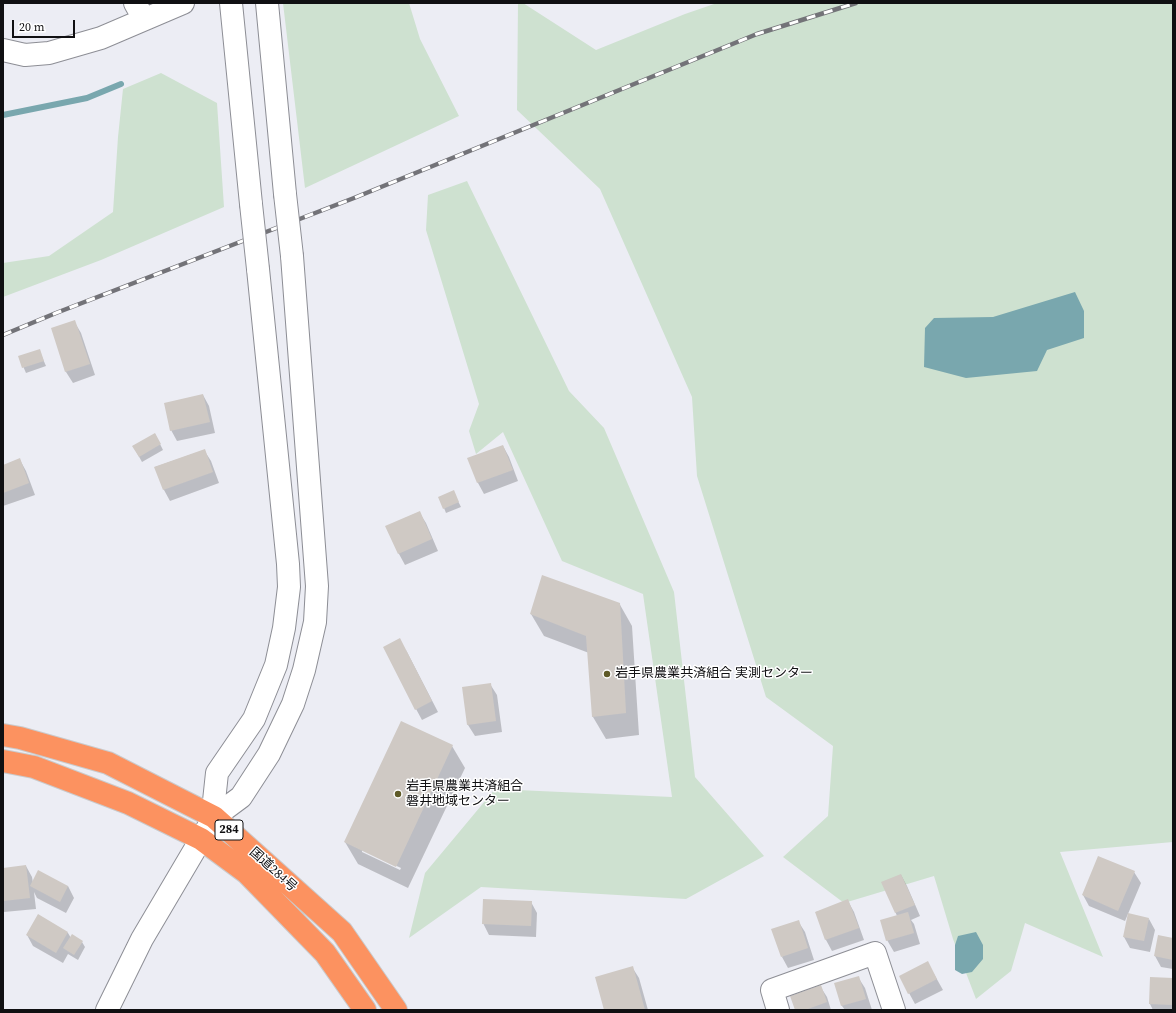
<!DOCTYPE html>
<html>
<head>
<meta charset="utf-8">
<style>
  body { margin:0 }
  #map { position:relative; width:1176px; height:1013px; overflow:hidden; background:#ecedf4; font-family:"Source Serif 4",serif }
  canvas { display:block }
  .frame { position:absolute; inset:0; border:4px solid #101012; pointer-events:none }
  .scale { position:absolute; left:12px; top:20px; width:63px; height:18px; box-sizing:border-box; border:2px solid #101012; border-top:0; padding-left:5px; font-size:12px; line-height:14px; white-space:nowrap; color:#101012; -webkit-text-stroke:3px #fff; paint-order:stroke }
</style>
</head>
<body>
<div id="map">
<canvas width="1176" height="1013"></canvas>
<div class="frame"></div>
<div class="scale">20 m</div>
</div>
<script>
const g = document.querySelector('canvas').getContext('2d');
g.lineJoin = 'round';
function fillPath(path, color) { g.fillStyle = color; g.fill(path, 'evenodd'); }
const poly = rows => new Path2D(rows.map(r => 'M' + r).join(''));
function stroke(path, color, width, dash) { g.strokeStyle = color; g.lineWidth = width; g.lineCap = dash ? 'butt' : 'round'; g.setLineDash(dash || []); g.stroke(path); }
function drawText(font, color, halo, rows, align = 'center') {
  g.font = font + ' "Source Serif 4","Noto Sans JP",serif'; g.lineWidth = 3; g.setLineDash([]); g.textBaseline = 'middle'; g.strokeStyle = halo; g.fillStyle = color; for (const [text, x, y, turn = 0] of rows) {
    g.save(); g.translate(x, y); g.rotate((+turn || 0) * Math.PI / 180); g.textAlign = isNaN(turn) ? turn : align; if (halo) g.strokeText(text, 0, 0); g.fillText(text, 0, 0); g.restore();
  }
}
fillPath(poly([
  [283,3,409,3,420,39,459,116,305,188],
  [518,3,523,3,596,50,685,14,717,3,1173,3,1173,842,1060,852,1103,957,1025,923,1011,971,976,999,953,939,934,876,844,903,783,857,828,816,833,746,766,697,697,476,692,397,600,189,517,110],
  [161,73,217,103,224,207,101,260,3,297,3,263,49,256,113,212,118,137,123,89],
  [467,181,569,391,604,428,674,592,695,777,764,856,686,899,481,887,409,938,425,873,495,789,672,797,643,594,562,561,503,432,476,454,469,431,479,404,426,230,428,195]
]), '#cee1d0');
fillPath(poly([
  [1075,292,1084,311,1084,338,1047,350,1037,371,966,378,924,367,925,328,934,318,993,317],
  [976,932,983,945,983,959,972,972,962,974,955,970,955,945,958,936]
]), '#79a7ae');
fillPath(poly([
  [74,321,81,333,95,375,73,383,66,372,52,329],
  [39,350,46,366,26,373,19,357],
  [203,395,209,406,215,433,177,441,171,430],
  [155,434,163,450,142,462,133,446],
  [503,446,509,457,518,481,484,494,478,483,469,459],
  [204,450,211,461,219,483,170,501,164,490,155,467],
  [20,460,26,471,35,495,3,506,3,466],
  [456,497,461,507,446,513,444,508],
  [419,512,426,523,438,551,405,565,399,554,387,526],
  [619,603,632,626,639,735,606,739,593,717,589,653,544,636,531,614],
  [406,650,438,712,422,720,416,709],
  [490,684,497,695,502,732,475,736,468,725,463,688],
  [452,746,465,768,408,888,358,864,345,842],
  [362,850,401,868,400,870,362,852],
  [26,866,32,877,33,883,68,886,74,898,66,913,37,898,34,892,36,909,4,912,3,869],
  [1134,872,1141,883,1125,921,1089,906,1083,895],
  [901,875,907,886,920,916,911,920,914,924,920,944,894,952,887,940,897,916,883,883],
  [848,901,854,912,864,940,832,951,826,940,816,912],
  [531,902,537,913,536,937,489,935,483,923],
  [38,916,68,933,71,938,82,942,85,947,78,960,68,954,63,963,33,946,27,935],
  [1149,919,1155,930,1150,952,1130,948,1124,937],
  [798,921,805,932,814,960,788,968,782,957],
  [1173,939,1173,969,1161,967,1155,956],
  [632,967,639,978,648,1010,605,1010],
  [934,974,943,990,915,1004,909,993],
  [858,977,865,988,872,1010,845,1010,842,1006,835,984],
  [1173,979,1173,1010,1153,1010,1150,1004],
  [820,986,827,997,831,1010,796,1010]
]), '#0003');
stroke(poly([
  [3,115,87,98,121,84]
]), '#79a7ae', 6);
fillPath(poly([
  [75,320,90,364,65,372,51,328],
  [40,349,44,361,22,368,18,356],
  [203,394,210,422,170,431,164,403],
  [155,433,161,444,139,457,132,446],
  [503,445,513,470,477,483,467,458],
  [205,449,213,472,163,490,154,467],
  [20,458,29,483,3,493,3,465],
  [454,490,459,502,443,509,438,497],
  [420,511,432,539,398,554,385,526],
  [542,575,620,603,626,713,592,717,586,636,530,614],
  [400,638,432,701,415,710,383,647],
  [491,683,496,721,467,725,462,687],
  [401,721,453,745,396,867,344,842],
  [1098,856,1135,871,1118,911,1082,895],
  [26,865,30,898,3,901,3,868],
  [38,870,68,886,60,902,30,886],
  [901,874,915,905,895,913,881,882],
  [483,899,532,901,531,926,482,924],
  [848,899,859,928,825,940,815,912],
  [908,912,914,933,886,941,880,920],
  [1128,913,1149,918,1144,941,1123,937],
  [38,914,68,932,56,953,26,935],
  [799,920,808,948,781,957,771,929],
  [72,934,83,941,74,955,63,948],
  [1158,935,1173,938,1173,960,1154,956],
  [928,961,937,979,908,994,899,976],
  [633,966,645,1010,604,1010,595,977],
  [859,976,866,999,841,1006,834,983],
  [1150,977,1173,978,1173,1005,1149,1004],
  [821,985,827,1002,805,1010,795,1010,790,996]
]), '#cfc9c4');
const minor = poly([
  [135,3,144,19],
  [231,3,251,204],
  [267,3,285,194],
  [3,50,25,55,49,53,101,38,183,3],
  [214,817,214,801,217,773,254,719,276,665,284,628,289,587,288,564,258,269],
  [107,1010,142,939,214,817,241,797,269,754,293,704,304,670,315,622,317,586,292,256],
  [778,1010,772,990,875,953,894,1010]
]);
const highway = poly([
  [3,735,20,738,108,763,214,817,342,932,396,1010],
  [3,761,34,767,128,803,201,839,247,873,325,953,365,1010]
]);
stroke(minor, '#8d8e95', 24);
stroke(highway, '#cacacb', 24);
stroke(minor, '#fff', 22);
stroke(highway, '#fc9260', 22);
const rail = poly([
  [3,335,56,313,354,198,757,34,856,3]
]);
stroke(rail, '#737378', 4.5);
stroke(rail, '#fff', 3, [9]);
const minorBridge = poly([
  [285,194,292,256],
  [251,204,258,269]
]);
stroke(minorBridge, '#8d8e95', 24, []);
stroke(minorBridge, '#fff', 22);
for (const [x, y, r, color] of [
  [607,674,4,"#5f5a27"],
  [398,794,4,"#5f5a27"]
]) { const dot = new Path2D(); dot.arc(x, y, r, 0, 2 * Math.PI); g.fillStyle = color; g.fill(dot); stroke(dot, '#fff', 1.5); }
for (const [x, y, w] of [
  [229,830,28]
]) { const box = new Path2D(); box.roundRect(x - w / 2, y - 10, w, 20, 3); g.fillStyle = '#fff'; g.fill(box); stroke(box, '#101012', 1); }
drawText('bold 12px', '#101012', null, [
  ["284",229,830]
]);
drawText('13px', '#101012', '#fff', [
  ["岩手県農業共済組合 実測センター",615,674],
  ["岩手県農業共済組合",406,787],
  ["磐井地域センター",406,802]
], 'left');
drawText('13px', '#101012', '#fff', [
  ["国道284号",273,870,42]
]);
</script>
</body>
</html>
